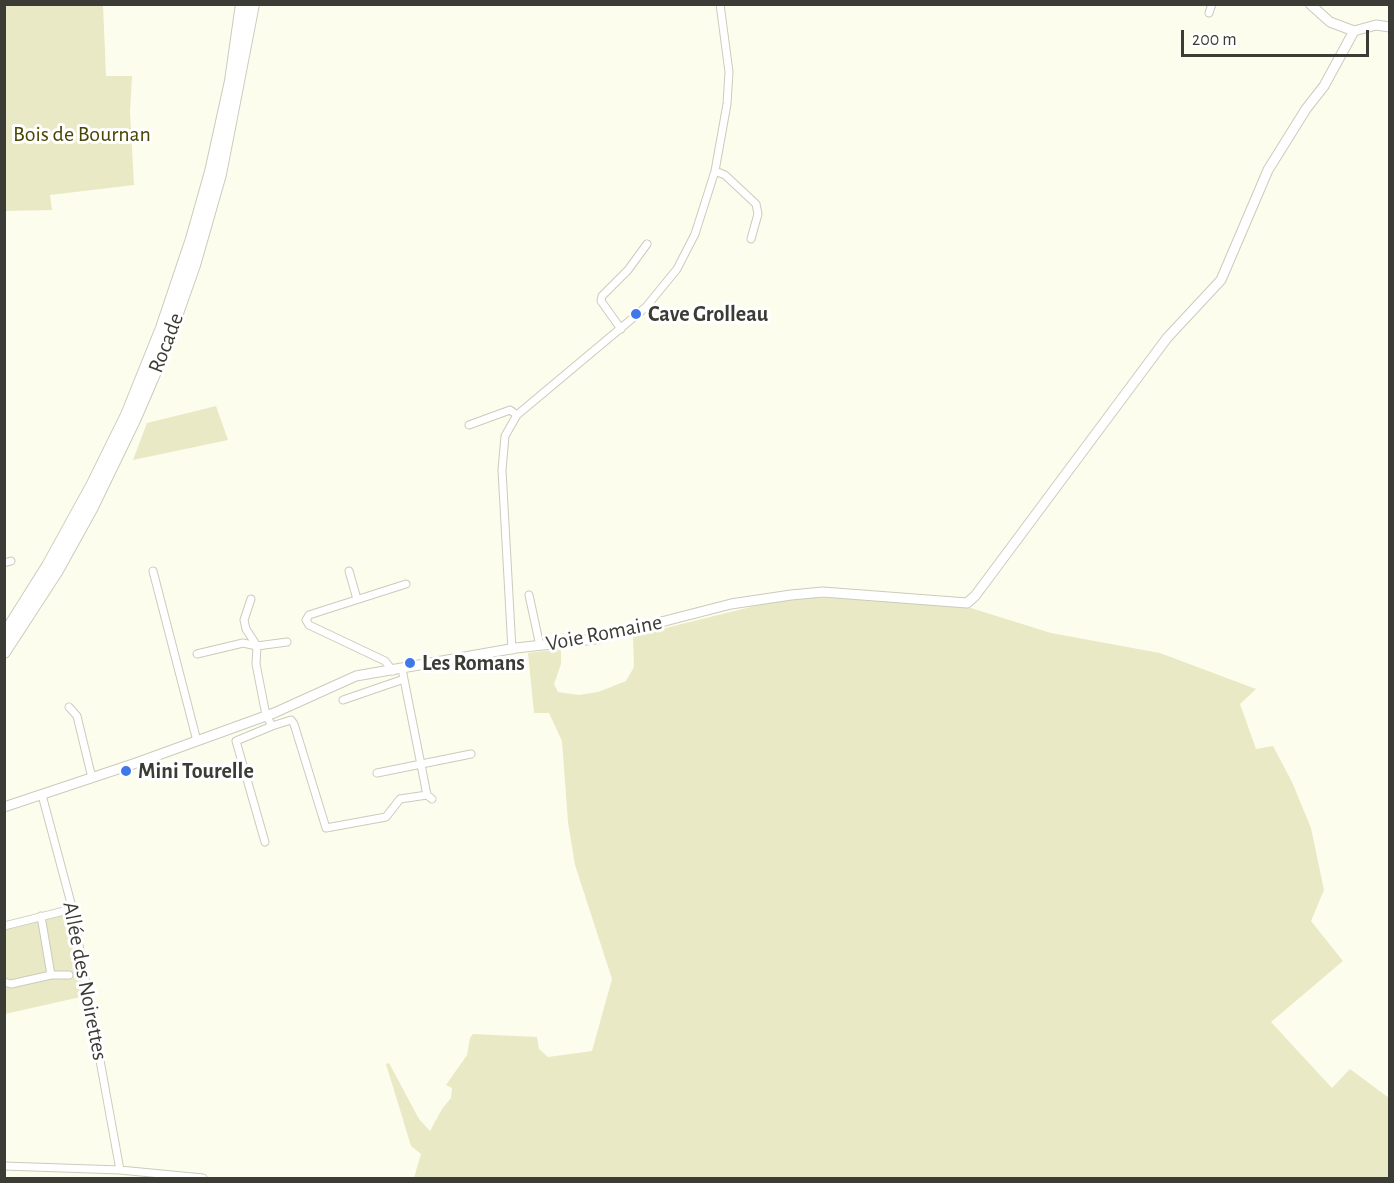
<!DOCTYPE html>
<html>
<head>
<meta charset="utf-8">
<style>
  body { margin:0 }
  #map { position:relative; width:1394px; height:1183px; overflow:hidden; background:#fdfded; font-family:"Alegreya Sans",sans-serif }
  canvas { display:block }
  .frame { position:absolute; inset:0; border:6px solid #3c3c36; pointer-events:none }
  .scale { position:absolute; left:1181px; top:30px; width:188px; height:27px; box-sizing:border-box; border:3px solid #3c3c36; border-top:0; padding-left:8px; font-size:18px; line-height:21px; white-space:nowrap; color:#3c3c36; -webkit-text-stroke:4px #fff; paint-order:stroke }
</style>
</head>
<body>
<div id="map">
<canvas width="1394" height="1183"></canvas>
<div class="frame"></div>
<div class="scale">200 m</div>
</div>
<script>
const g = document.querySelector('canvas').getContext('2d');
g.lineJoin = 'round';
function fillPath(path, color) { g.fillStyle = color; g.fill(path, 'evenodd'); }
const poly = rows => new Path2D(rows.map(r => 'M' + r).join(''));
function stroke(path, color, width, dash) { g.strokeStyle = color; g.lineWidth = width; g.lineCap = dash ? 'butt' : 'round'; g.setLineDash(dash || []); g.stroke(path); }
function drawText(font, color, halo, rows, align = 'center') {
  g.font = font + ' "Alegreya Sans",sans-serif'; g.lineWidth = 6; g.setLineDash([]); g.textBaseline = 'middle'; g.strokeStyle = halo; g.fillStyle = color; for (const [text, x, y, turn = 0] of rows) {
    g.save(); g.translate(x, y); g.rotate((+turn || 0) * Math.PI / 180); g.textAlign = isNaN(turn) ? turn : align; if (halo) g.strokeText(text, 0, 0); g.fillText(text, 0, 0); g.restore();
  }
}
fillPath(poly([
  [4,5,103,5,106,76,132,76,130,112,134,185,50,195,52,210,5,211],
  [216,406,228,440,133,460,147,423],
  [845,597,971,608,1051,633,1160,653,1256,689,1240,704,1256,749,1273,746,1292,782,1311,828,1324,890,1311,921,1343,961,1271,1022,1332,1088,1350,1069,1389,1098,1389,1178,414,1178,421,1154,411,1146,386,1064,389,1063,419,1119,430,1131,442,1109,451,1098,452,1088,446,1085,467,1055,470,1038,473,1034,537,1037,539,1049,548,1057,592,1051,612,979,575,865,568,822,562,741,549,713,534,713,528,653,561,649,561,664,554,684,558,692,579,695,598,692,626,681,634,667,633,636,783,599],
  [70,907,85,996,5,1014,4,923]
]), '#e9e9c5');
const street = poly([
  [1209,13,1212,4],
  [715,171,725,175,756,204,758,214,751,239],
  [621,329,601,301,602,296,628,270,647,244],
  [469,425,510,410,517,415],
  [4,563,11,561],
  [153,571,197,741],
  [349,571,357,599],
  [529,595,540,646],
  [251,599,244,620,246,629,257,646,287,642],
  [512,650,502,470,505,436,517,415,646,307,677,269,695,234,715,171,727,104,729,72,720,4],
  [197,654,243,643,257,646,256,664,266,715,272,726,236,741,265,842],
  [402,669,427,795],
  [393,671,385,661,309,625,306,620,309,615,406,584],
  [343,700,404,679],
  [69,707,77,716,92,778],
  [272,726,291,720,294,724,326,828,386,817,400,799,427,795,432,799],
  [377,773,471,754],
  [42,795,72,907,120,1170],
  [41,916,51,975],
  [4,926,72,909],
  [4,982,11,984,51,975,69,975],
  [4,1166,120,1170,203,1178]
]);
const secondary = poly([
  [1310,4,1330,22,1354,31],
  [1354,31,1376,25,1390,27],
  [4,807,136,763,274,713,356,676,516,648,595,639,731,604,791,595,823,592,967,603,975,596,1167,338,1221,280,1268,170,1306,109,1324,86,1354,31]
]);
const highway = poly([
  [4,636,48,566,92,486,127,415,162,328,192,239,211,172,231,81,242,4],
  [4,652,56,572,92,507,135,418,163,353,194,265,220,174,253,4]
]);
stroke(street, '#cbcbbd', 9);
stroke(secondary, '#cbcbbd', 11);
stroke(highway, '#cbcbbd', 14);
stroke(street, '#fff', 7);
stroke(secondary, '#fff', 9);
stroke(highway, '#fff', 12);
for (const [x, y, r, color] of [
  [636,314,6,"#4178e9"],
  [410,663,6,"#4178e9"],
  [126,771,6,"#4178e9"]
]) { const dot = new Path2D(); dot.arc(x, y, r, 0, 2 * Math.PI); g.fillStyle = color; g.fill(dot); stroke(dot, '#fff', 2); }
drawText('22px', '#4a4704', '#fff', [
  ["Bois de Bournan",82,134]
]);
drawText('bold 22px', '#3c3c36', '#fff', [
  ["Cave Grolleau",648,314],
  ["Les Romans",422,663],
  ["Mini Tourelle",138,771]
], 'left');
drawText('22px', '#3c3c36', '#fff', [
  ["Rocade",166,343,-69],
  ["Voie Romaine",604,633,-11],
  ["Allée des Noirettes",85,981,79]
]);
</script>
</body>
</html>
